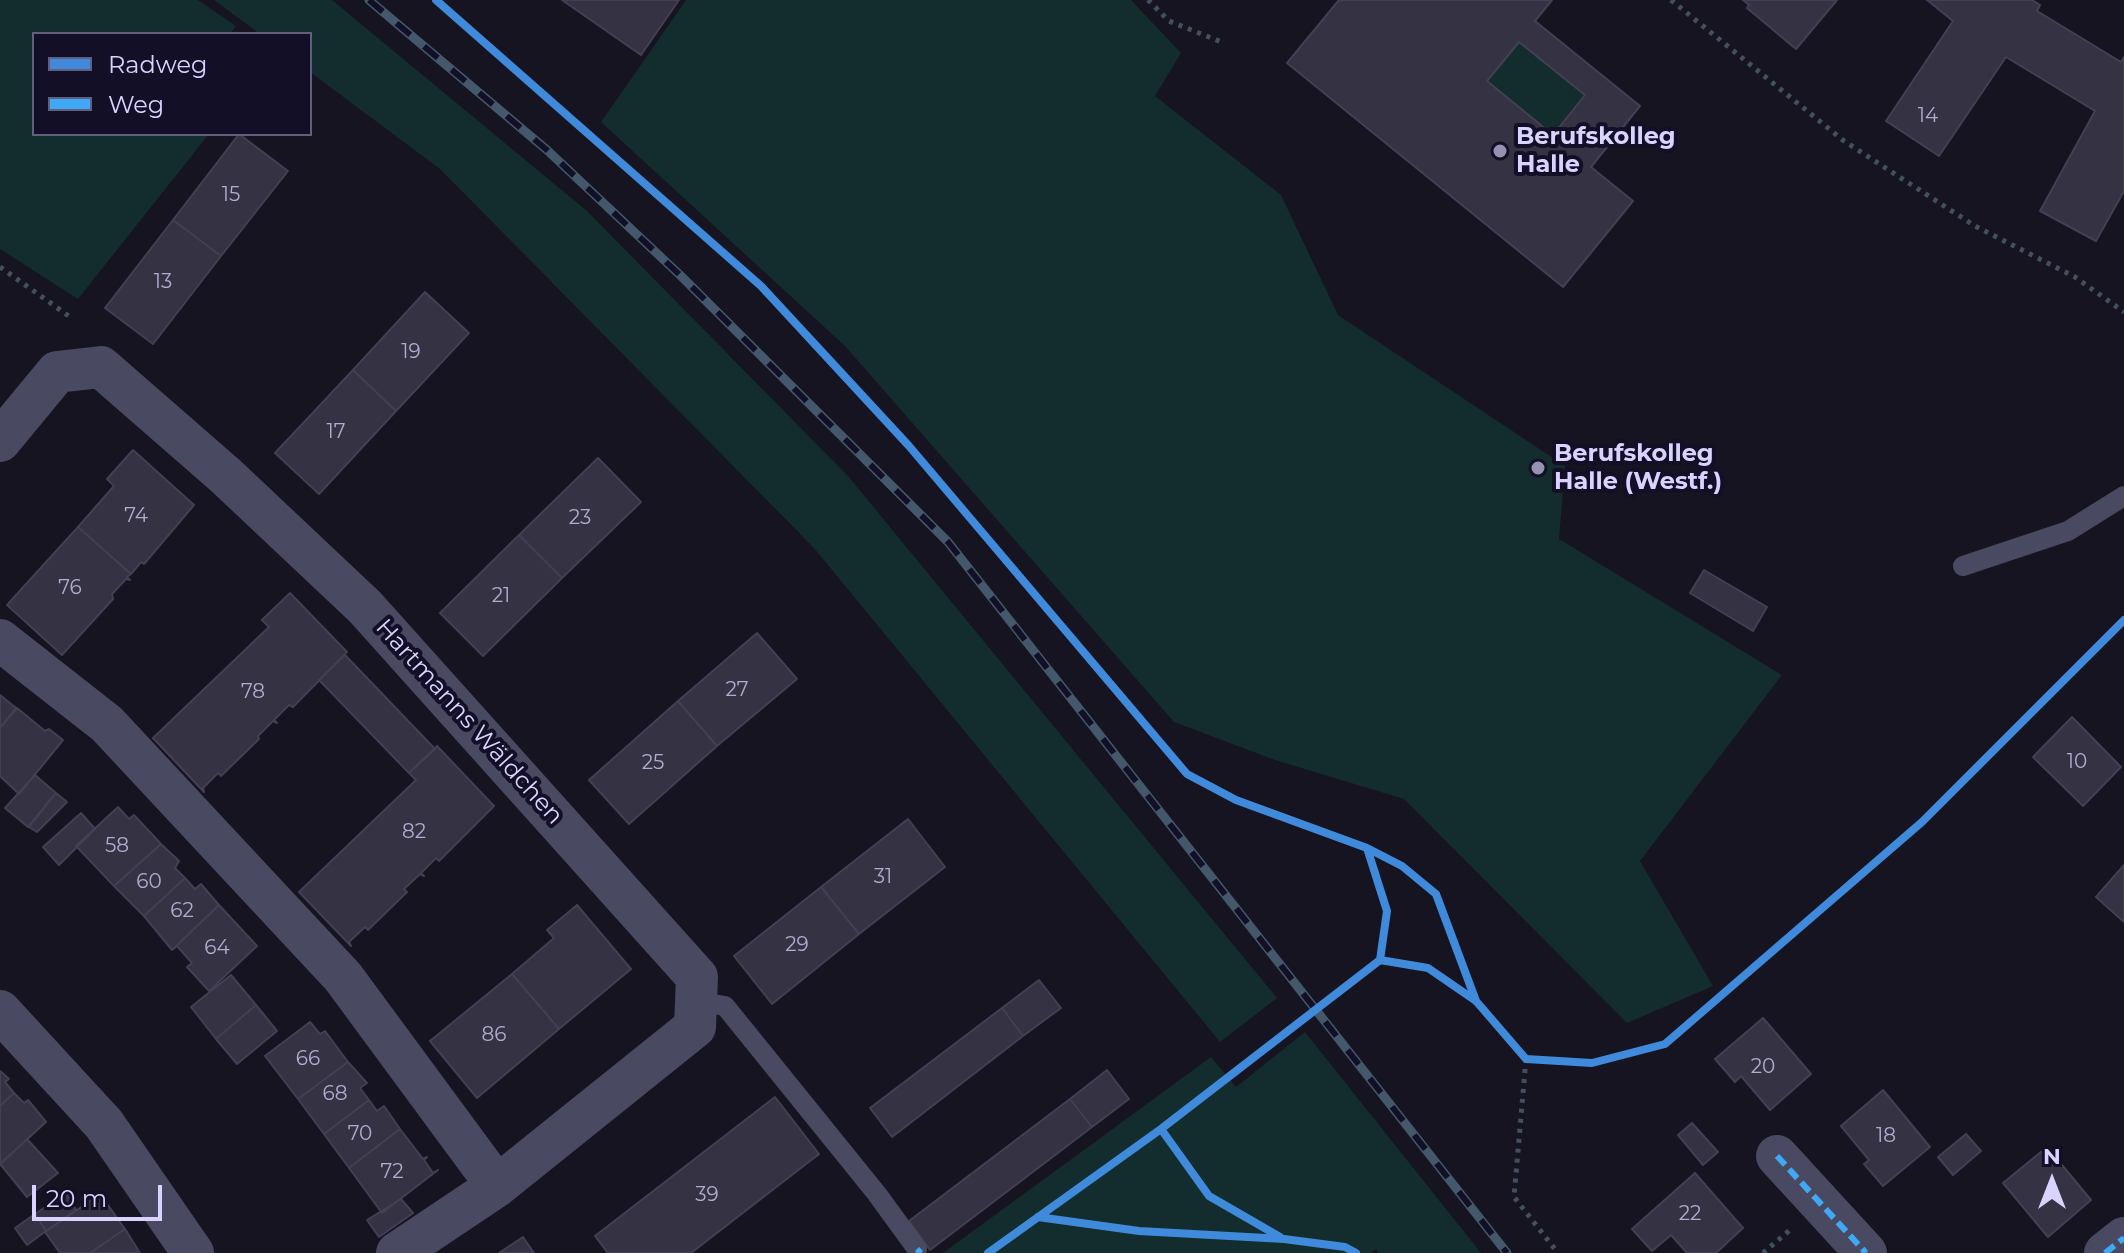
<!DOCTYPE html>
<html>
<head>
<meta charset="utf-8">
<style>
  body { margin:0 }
  #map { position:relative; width:2124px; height:1253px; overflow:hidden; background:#161421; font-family:Montserrat,sans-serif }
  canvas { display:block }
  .legend { position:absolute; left:32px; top:32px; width:280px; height:104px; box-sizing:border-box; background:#130f26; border:2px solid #625e7d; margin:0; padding:10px 14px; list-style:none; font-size:24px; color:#d9d4ff }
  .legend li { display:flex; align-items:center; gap:16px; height:40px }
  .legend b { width:40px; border:2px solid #625e7d }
  .north { position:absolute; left:2012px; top:1141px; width:80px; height:80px; -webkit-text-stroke:6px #130f26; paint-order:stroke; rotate:0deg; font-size:22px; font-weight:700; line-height:32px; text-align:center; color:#d9d4ff }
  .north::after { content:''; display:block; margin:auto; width:28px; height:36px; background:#d9d4ff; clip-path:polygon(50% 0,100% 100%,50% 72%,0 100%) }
  .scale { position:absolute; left:32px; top:1185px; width:130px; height:36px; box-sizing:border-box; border:4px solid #d9d4ff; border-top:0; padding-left:10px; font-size:24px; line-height:28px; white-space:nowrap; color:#d9d4ff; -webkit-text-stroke:6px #130f26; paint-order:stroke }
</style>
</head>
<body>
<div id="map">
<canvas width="2124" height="1253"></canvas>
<ul class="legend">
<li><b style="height:10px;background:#408adc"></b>Radweg</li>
<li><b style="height:10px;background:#3fa9f5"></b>Weg</li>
</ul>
<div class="north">N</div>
<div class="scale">20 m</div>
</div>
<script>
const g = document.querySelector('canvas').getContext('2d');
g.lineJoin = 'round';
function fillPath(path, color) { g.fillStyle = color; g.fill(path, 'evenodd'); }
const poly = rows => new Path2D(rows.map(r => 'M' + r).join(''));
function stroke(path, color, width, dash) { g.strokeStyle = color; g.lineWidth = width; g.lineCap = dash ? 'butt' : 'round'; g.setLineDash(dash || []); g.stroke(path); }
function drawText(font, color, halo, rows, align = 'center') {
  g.font = font + ' Montserrat,sans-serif'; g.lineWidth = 8; g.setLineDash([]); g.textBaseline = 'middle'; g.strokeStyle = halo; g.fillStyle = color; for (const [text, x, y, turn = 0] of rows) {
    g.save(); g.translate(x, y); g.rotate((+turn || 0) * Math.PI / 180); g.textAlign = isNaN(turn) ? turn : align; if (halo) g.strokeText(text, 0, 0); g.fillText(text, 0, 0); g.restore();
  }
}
fillPath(poly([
  [0,0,198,0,236,26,230,34,34,34,34,134,209,134,78,299,0,249],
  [214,0,332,0,587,211,848,476,1277,998,1220,1042,814,548,440,169,310,72,310,34,260,34],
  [686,0,1131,0,1181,53,1155,96,1281,195,1338,315,1565,466,1559,539,1782,675,1640,861,1713,986,1627,1023,1404,799,1275,760,1174,722,845,346,601,122],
  [1519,42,1585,95,1553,135,1487,81],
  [1305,1032,1481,1253,1379,1253,1376,1249,1371,1253,943,1253,1211,1057,1236,1087]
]), '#132c2d');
const building = poly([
  [562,0,679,0,641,55,562,0],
  [1339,0,1552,0,1535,21,1640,106,1591,167,1633,201,1563,287,1287,63,1339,0],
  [1519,42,1585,95,1553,135,1487,81,1519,42],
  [1743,0,1837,0,1796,49,1747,8,1749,5,1743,0],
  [1927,0,2032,0,2040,5,2037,11,2121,62,2124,57,2124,191,2096,241,2040,211,2095,111,2006,57,1939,156,1886,121,1953,21,1927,0],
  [239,134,288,171,221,256,173,220,239,134],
  [173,220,221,256,153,344,105,308,173,220],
  [425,292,469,333,396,411,353,370,425,292],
  [353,370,396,411,319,494,275,453,353,370],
  [133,450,194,505,144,564,141,562,131,574,78,527,114,486,107,479,133,450],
  [598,458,641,502,562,578,519,535,598,458],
  [78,527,131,574,127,577,130,580,126,579,112,594,113,599,62,655,7,605,78,527],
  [519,535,562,578,483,656,440,613,519,535],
  [1704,570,1767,607,1753,631,1690,593,1704,570],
  [290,593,347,652,293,707,289,705,274,720,277,723,273,721,258,736,259,739,221,776,218,773,203,788,204,792,153,738,269,627,262,620,290,593],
  [757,633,797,679,717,746,678,701,757,633],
  [345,655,435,749,409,773,319,680,345,655],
  [0,695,16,708,0,728,0,695],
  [678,701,717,746,629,824,589,780,678,701],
  [17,708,45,731,49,729,63,740,19,794,0,776,0,728,17,708],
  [2072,717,2121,767,2083,806,2033,757,2072,717],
  [437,746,494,806,439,861,436,858,421,873,424,876,420,874,404,889,407,892,368,930,365,927,349,942,351,946,299,892,416,780,409,773,437,746],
  [35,775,56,793,28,827,5,808,35,775],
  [56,793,67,802,37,832,29,827,56,793],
  [118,807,129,819,134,815,161,844,114,886,76,846,118,807],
  [81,813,95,829,59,865,43,847,81,813],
  [908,819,945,867,859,934,821,887,908,819],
  [161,844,179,861,175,868,185,878,144,916,114,886,161,844],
  [2124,865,2124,922,2096,897,2124,865],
  [185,878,195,889,201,884,219,905,172,950,144,916,185,878],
  [821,887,859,934,772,1004,734,956,821,887],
  [219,905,257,946,209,991,187,967,192,963,177,946,172,950,219,905],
  [577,905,631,969,559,1029,512,974,554,938,547,930,577,905],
  [512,974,559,1029,477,1098,430,1041,512,974],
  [231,975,256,1005,216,1039,191,1007,231,975],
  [1039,980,1061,1008,1023,1036,1002,1008,1039,980],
  [256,1005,277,1031,237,1064,216,1039,256,1005],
  [1002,1008,1023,1036,892,1137,870,1108,1002,1008],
  [1763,1018,1811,1074,1770,1110,1741,1076,1735,1082,1715,1059,1763,1018],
  [310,1022,320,1034,325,1031,348,1062,298,1099,265,1056,310,1022],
  [348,1062,367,1083,360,1088,369,1100,324,1134,298,1099,348,1062],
  [1107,1070,1129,1099,1092,1127,1070,1099,1107,1070],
  [0,1071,9,1079,5,1082,14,1093,0,1106,0,1071],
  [1883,1090,1930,1147,1883,1186,1864,1164,1869,1160,1841,1126,1883,1090],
  [14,1093,24,1103,28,1100,46,1122,0,1164,0,1106,14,1093],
  [775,1097,819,1154,691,1253,608,1253,595,1236,775,1097],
  [1070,1099,1092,1127,930,1250,909,1221,1070,1099],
  [369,1100,377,1111,384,1106,400,1129,349,1168,324,1134,369,1100],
  [1692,1123,1718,1152,1703,1165,1678,1135,1692,1123],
  [400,1129,423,1159,427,1157,424,1160,433,1173,438,1170,382,1213,349,1168,400,1129],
  [1966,1134,1981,1151,1953,1175,1938,1157,1966,1134],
  [27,1139,58,1173,27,1197,0,1164,27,1139],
  [2047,1147,2091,1200,2048,1237,2003,1183,2047,1147],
  [1695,1173,1743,1228,1716,1253,1687,1253,1671,1235,1652,1251,1632,1229,1695,1173],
  [66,1193,76,1210,46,1231,35,1214,66,1193],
  [100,1194,125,1229,90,1253,60,1253,45,1232,100,1194],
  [401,1199,413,1213,379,1237,367,1220,401,1199],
  [35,1214,46,1231,27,1245,15,1228,35,1214],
  [125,1229,140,1253,90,1253,125,1229],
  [523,1237,534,1253,499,1253,523,1237]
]);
fillPath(building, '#343243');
stroke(building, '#433f54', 2);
stroke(poly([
  [1148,0,1169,21,1224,43],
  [1671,0,1844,141,1975,226,2075,277,2124,312],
  [0,267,73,319],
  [1526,1059,1514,1197,1558,1253],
  [1763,1253,1790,1230]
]), '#44505f', 5, [4, 6]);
stroke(poly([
  [1963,566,2068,531,2124,496],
  [696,1001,725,1006,877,1194,917,1249]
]), '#4a4962', 20);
stroke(poly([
  [0,441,57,372,101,367,226,476,365,607,697,977,695,1027,497,1186,397,1253],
  [0,640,107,724,343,977,497,1186],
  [0,1011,104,1124,193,1253],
  [1777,1156,1866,1253],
  [2105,1253,2124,1238]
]), '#4a4962', 42);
const rail = poly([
  [369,0,547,150,681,276,948,542,1507,1253]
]);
stroke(rail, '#43596b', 9);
stroke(rail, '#130f26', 6, [18]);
stroke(poly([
  [1777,1156,1866,1253],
  [917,1249,921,1253],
  [2105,1253,2124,1238]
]), '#3fa9f5', 6, [12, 6]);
stroke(poly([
  [436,0,761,286,909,446,1187,774,1236,800,1367,848,1402,866,1436,894,1476,1001],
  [1380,960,1428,968,1476,1001,1526,1059,1592,1063,1665,1044,1922,822,2124,620],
  [1161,1129,1209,1196,1280,1237],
  [1038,1217,1139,1231,1284,1239,1345,1247,1356,1253],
  [988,1253,1161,1129,1380,960,1387,911,1367,848]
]), '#408adc', 8);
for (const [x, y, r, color] of [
  [1500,151,8,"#9591b1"],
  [1538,468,8,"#9591b1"]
]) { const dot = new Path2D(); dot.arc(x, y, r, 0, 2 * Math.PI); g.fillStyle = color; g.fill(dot); stroke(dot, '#130f26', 3); }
drawText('20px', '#b0acd0', null, [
  ["14",1928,116],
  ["15",231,195],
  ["13",163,282],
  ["19",411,352],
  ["17",336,432],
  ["74",136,516],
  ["23",580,518],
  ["76",70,588],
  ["21",501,596],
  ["27",737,690],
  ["78",253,692],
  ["10",2077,762],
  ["25",653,763],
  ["82",414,832],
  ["58",117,846],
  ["31",883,877],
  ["60",149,882],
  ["62",182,911],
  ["29",797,945],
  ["64",217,948],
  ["86",494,1035],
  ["66",308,1059],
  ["20",1763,1067],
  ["68",335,1094],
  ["70",360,1134],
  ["18",1886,1136],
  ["72",392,1172],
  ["39",707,1195],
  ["22",1690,1214]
]);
drawText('bold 24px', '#d9d4ff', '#130f26', [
  ["Berufskolleg",1516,137],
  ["Halle",1516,165],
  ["Berufskolleg",1554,454],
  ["Halle (Westf.)",1554,482]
], 'left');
drawText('24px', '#d9d4ff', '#130f26', [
  ["Hartmanns Wäldchen",469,722,48]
]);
</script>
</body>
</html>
